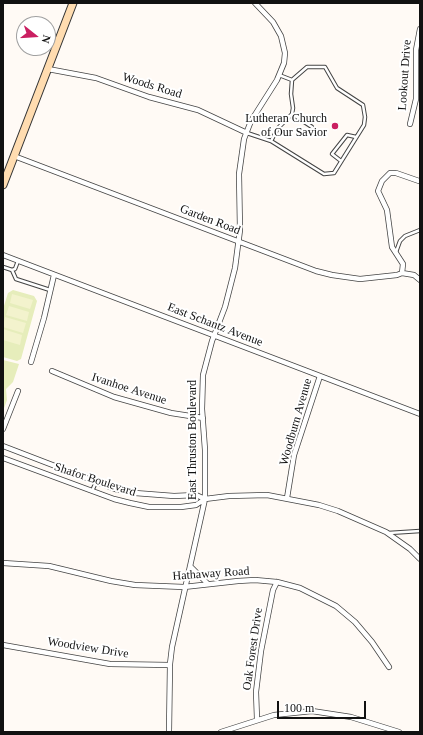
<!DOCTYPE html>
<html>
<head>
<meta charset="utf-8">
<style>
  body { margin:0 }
  #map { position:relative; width:423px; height:735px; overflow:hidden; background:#fffaf5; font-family:"Times New Roman",serif }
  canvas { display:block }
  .frame { position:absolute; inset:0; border:4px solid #111; pointer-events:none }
  .north { position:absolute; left:16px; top:16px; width:40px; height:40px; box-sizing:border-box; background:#fff; border:1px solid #a0a0a0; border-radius:50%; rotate:107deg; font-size:11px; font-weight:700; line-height:16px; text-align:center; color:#111 }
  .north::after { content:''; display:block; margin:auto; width:14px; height:18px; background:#ca1f61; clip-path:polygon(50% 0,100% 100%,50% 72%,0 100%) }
  .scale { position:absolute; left:277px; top:701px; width:89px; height:18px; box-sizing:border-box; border:2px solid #111; border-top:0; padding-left:5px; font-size:12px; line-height:14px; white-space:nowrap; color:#111; -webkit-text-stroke:3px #fff; paint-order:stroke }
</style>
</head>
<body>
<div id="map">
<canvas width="423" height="735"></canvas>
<div class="frame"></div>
<div class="north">N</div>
<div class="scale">100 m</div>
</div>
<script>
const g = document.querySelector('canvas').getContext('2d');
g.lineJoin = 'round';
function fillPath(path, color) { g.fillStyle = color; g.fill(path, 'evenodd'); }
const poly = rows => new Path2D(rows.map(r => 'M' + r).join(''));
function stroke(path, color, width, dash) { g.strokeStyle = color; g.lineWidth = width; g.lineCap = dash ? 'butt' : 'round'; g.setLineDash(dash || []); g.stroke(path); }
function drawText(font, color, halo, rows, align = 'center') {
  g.font = font + ' "Times New Roman",serif'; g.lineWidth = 4; g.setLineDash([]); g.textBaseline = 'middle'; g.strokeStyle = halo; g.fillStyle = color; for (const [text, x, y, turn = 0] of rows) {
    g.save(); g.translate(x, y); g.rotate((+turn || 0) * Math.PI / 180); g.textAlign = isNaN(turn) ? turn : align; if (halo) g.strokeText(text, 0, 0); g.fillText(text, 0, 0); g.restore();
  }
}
fillPath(poly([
  [13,290,34,296,37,301,21,359,17,361,3,357,3,309,8,293],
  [3,360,19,364,13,382,6,389,7,400,3,411]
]), '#e6edbb');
fillPath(poly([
  [12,294,33,300,30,309,10,303],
  [9,306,29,312,27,321,6,315],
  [5,317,26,323,23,333,3,327],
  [3,329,22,335,20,345,3,340]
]), '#f3f3cd');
const lane = poly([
  [292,80,291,94,293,108,292,114,312,127],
  [247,133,271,141,324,174,334,173,364,125,365,117,363,105,337,88,325,67,307,67,292,80,279,75],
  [271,141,278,128,292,114],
  [341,161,332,154,347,135,356,137],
  [396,252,400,241,405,236,420,230],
  [3,267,12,270],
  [12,270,16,279,50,290],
  [12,270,15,269,18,261],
  [92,491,96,482],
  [389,533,420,531]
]);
const street = poly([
  [48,69,96,78,149,97,198,110,247,133],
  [410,124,416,99,416,50,420,29],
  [14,156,316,271,332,275,360,279,397,275,402,273],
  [3,255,420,414],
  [402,273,403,264,392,247,387,210,378,191,382,181,390,173,396,173,419,181],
  [402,273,414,275,420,280],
  [31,362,44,318,54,275],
  [52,371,114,397,171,413,203,418],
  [3,429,18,391],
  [3,446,115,489,135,493,174,496,196,495,205,499,229,496,267,495,319,505,338,511,386,532,410,549,420,559],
  [3,458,114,499,130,503,149,507,181,507,196,505,205,499],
  [287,498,294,455,320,376],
  [3,563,49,566,111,581,135,585,184,587,238,581,255,580,277,582,300,588,336,606,355,622,372,642,389,667],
  [190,566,208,584],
  [3,645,110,664,170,665],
  [257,719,256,692,261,651,273,590,277,582],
  [169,732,170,664,172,647,205,499,205,450,202,409,203,375,212,341,225,307,235,268,240,230,239,174,244,139,251,121,277,80,284,63,285,53,281,36,273,22,255,3],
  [221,732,274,715,312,711,351,717,399,732]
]);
const secondary = poly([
  [3,185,73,3]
]);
stroke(lane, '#444', 4.5);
stroke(street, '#444', 6);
stroke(secondary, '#333', 9);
stroke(lane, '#fff', 2.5);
stroke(street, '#fff', 4.5);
stroke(secondary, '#ffdcb0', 7);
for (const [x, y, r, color] of [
  [335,126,4,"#ca1f61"]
]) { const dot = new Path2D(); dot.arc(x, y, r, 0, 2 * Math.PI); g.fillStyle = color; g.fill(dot); stroke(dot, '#fff', 1.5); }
drawText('12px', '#111', '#fff', [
  ["Lookout Drive",405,75,-86],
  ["Woods Road",152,86,17],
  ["Garden Road",210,220,21],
  ["East Schantz Avenue",215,325,21],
  ["Ivanhoe Avenue",129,389,18],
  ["Woodburn Avenue",296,422,-74],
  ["East Thruston Boulevard",193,440,-90],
  ["Shafor Boulevard",95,480,18],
  ["Hathaway Road",211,574,-4],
  ["Woodview Drive",88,648,9],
  ["Oak Forest Drive",253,649,-82]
]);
drawText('12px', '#111', '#fff', [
  ["Lutheran Church",327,119],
  ["of Our Savior",327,133]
], 'right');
</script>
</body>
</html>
